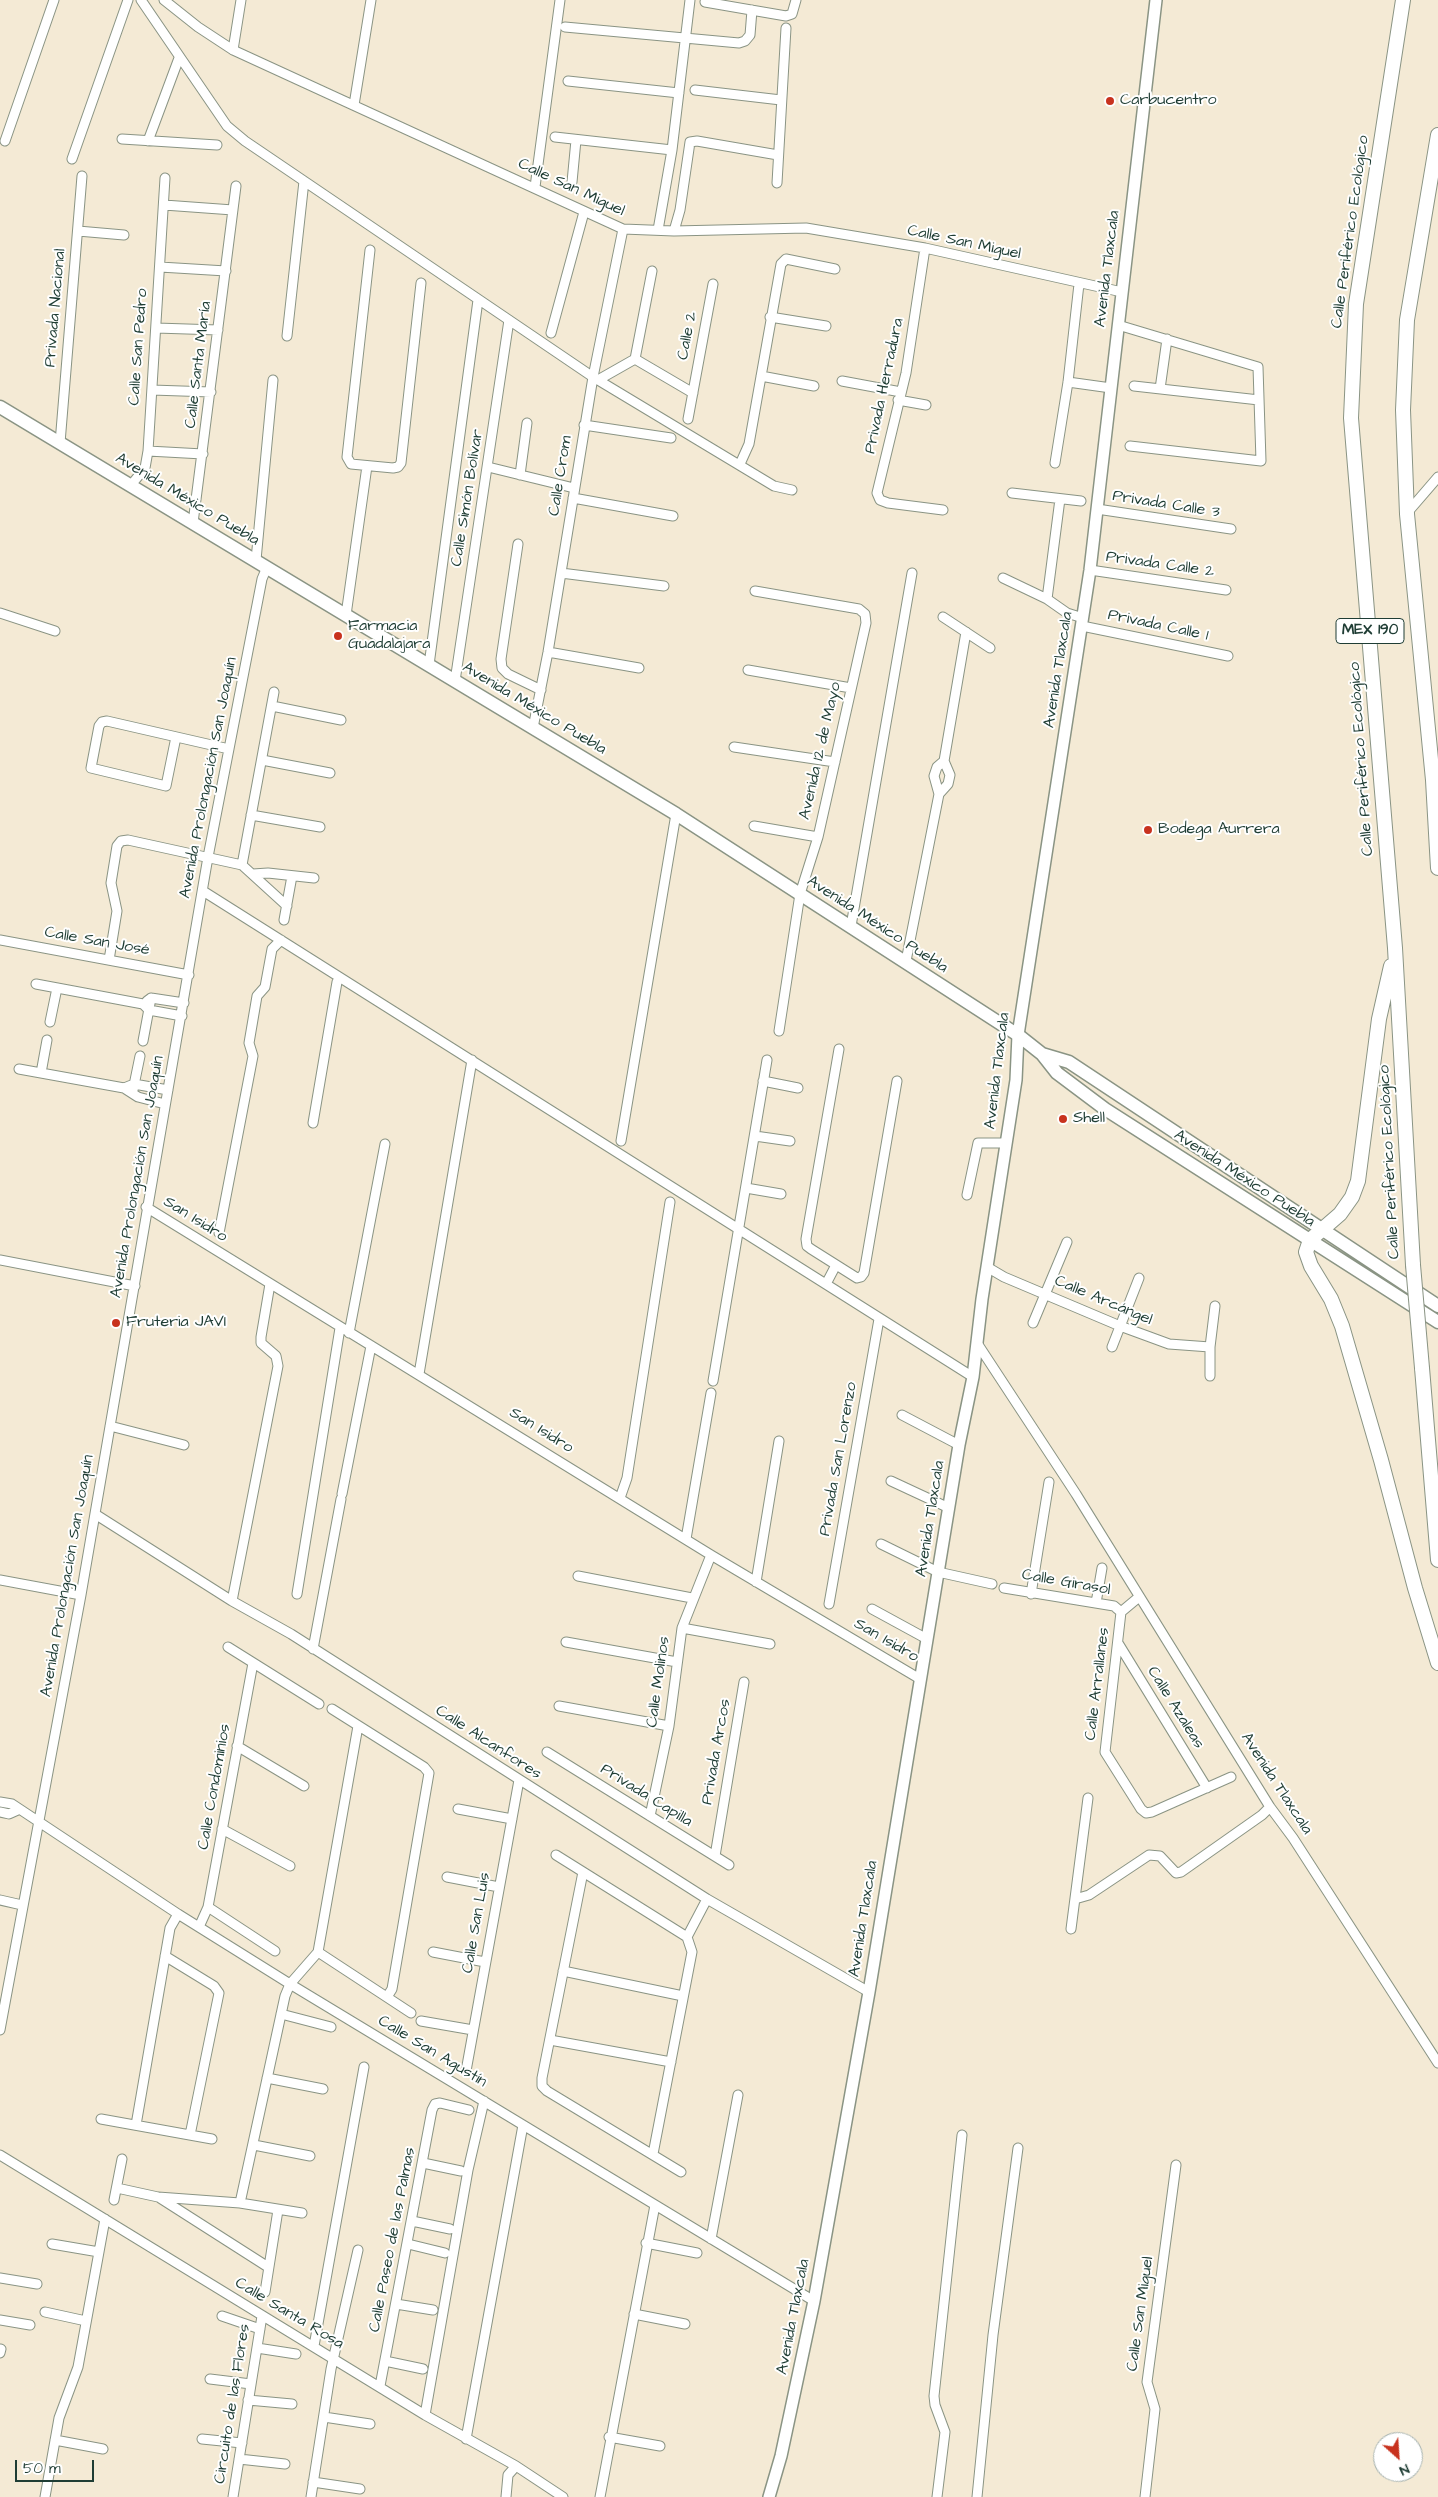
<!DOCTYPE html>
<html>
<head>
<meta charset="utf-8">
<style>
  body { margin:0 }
  #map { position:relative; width:1438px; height:2497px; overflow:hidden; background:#f4ead5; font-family:"Architects Daughter",sans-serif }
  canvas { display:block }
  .north { position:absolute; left:1373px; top:2432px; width:50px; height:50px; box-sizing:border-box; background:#fff; border:1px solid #a5b1ae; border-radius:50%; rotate:154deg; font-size:14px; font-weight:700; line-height:20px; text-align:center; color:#1f3d34 }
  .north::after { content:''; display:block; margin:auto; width:18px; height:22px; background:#c8321e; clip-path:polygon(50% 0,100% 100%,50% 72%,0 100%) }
  .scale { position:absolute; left:15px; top:2460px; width:79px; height:22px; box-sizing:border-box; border:2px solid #1f3d34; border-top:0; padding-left:6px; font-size:15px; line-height:18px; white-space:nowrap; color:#1f3d34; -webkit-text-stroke:4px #fff; paint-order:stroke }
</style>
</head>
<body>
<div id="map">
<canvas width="1438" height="2497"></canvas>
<div class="north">N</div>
<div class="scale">50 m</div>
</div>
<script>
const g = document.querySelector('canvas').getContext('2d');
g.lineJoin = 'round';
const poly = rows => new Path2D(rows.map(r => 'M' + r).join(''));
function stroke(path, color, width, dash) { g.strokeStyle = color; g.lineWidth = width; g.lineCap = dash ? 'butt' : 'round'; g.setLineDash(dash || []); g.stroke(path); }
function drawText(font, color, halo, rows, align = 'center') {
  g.font = font + ' "Architects Daughter",sans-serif'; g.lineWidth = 4; g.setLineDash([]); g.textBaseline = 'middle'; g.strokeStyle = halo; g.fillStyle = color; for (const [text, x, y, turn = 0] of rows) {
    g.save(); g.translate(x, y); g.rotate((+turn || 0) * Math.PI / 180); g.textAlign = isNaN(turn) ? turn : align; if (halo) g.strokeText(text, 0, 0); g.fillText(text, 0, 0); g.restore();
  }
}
const minor = poly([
  [141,0,227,126,245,141,593,377,774,486,792,490],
  [164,0,198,27,233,50,623,229,674,231,806,228,925,248,1122,292],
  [705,2,786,16,792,14,796,0],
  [565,27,739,43,745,41,750,35,752,10],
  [233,50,241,0],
  [568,81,679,93],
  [695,90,781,100],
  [354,105,371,0],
  [555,137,672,150],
  [122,139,217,145],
  [5,141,54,0],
  [148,141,179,58],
  [72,159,128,0],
  [572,182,576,140],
  [777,183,786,28],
  [535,187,560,0],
  [164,205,233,210],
  [658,230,672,150,690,0],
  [78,231,124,235],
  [674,231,680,210,690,142,697,141,778,155],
  [925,248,906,373,877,493,880,500,888,503,943,510],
  [370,250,347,457,351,464,393,468,398,467,401,463,421,283],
  [160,267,226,271],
  [770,317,826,326],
  [1118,325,1258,367,1261,461,1130,446],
  [156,328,218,330],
  [551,333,584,212],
  [287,336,304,181],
  [635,359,693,393],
  [761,376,814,386],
  [598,380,635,359,652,271],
  [842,381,901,392],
  [1068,382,1111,388],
  [1134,386,1259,400],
  [1160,389,1167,339],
  [152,390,211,392],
  [898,400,926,405],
  [688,419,713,284],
  [584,425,671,438],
  [60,443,82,176],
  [148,451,203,454],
  [1055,463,1068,382,1079,284],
  [740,464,749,444,781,264,786,259,835,269],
  [488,467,574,488],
  [520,475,527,423],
  [131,485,145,468,148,451,165,178],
  [1012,493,1081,501],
  [573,498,673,516],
  [1097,509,1231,529],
  [1407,513,1438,477],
  [193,523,236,186],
  [518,544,501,659,502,668,508,674,541,690],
  [256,560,273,380],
  [1090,570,1226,590],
  [561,573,664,586],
  [1003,578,1047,599,1067,613,1083,618],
  [755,591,859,609,865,614,866,623,818,837,800,894,779,1031],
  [1047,599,1060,499],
  [0,613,55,631],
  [346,615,367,466],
  [943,617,990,648],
  [1082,626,1228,656],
  [548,652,639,668],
  [429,665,478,300],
  [748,670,851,688],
  [455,681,509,320],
  [272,706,341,720],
  [533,728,548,652,593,377,623,229],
  [176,737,166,786,91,768,99,726,102,722,107,721,229,749],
  [734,747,835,762],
  [262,760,330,773],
  [939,794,934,776,937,767,944,761,966,632],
  [251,815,320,827],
  [754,826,818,837],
  [242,865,274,692],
  [253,874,268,873,314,878],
  [203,891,973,1377],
  [284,920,292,876],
  [851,926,912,573],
  [0,940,189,975],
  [109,960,117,911,111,883,117,846,121,841,128,840,242,865,287,906],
  [906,961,939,794,948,784,950,775,944,761],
  [36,984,143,1004,149,1010,182,1016],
  [147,1001,151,998,184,1003],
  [50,1022,57,988],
  [143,1041,151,998],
  [839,1049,806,1239,807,1246,811,1249,857,1278,861,1277,864,1273,897,1081],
  [19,1069,124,1088,138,1097,165,1104],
  [41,1073,47,1040],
  [763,1081,798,1088],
  [124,1088,134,1084,168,1090],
  [133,1090,140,1056],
  [313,1123,337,982,340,978],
  [755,1136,790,1141],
  [621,1141,676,814],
  [746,1188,781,1194],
  [967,1195,978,1143,1006,1143],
  [146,1207,711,1555,920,1679],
  [219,1233,253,1056,249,1043,257,996,265,987,272,949,281,940],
  [0,1260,135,1286],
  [987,1267,1004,1277,1120,1326,1169,1344,1210,1347],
  [826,1284,836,1265],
  [1033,1323,1067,1242],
  [349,1333,385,1144],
  [977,1343,1076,1494,1270,1807,1293,1838,1438,2063],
  [1112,1347,1139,1278],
  [419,1374,472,1060],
  [1210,1376,1210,1347,1215,1306],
  [713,1381,767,1060],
  [902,1415,959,1445],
  [110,1426,184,1445],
  [891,1481,949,1508],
  [342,1494,371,1346],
  [620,1498,627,1478,670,1202],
  [95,1514,232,1601,291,1634,707,1899,869,1992],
  [686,1539,711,1393],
  [881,1544,938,1572,992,1584],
  [578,1576,692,1598],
  [0,1580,81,1595],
  [756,1582,779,1441],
  [1004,1588,1114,1606,1121,1612],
  [297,1594,340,1328],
  [1031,1594,1049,1482],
  [232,1601,278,1366,276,1356,261,1343,261,1337,270,1284],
  [1096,1603,1102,1568],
  [829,1604,879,1319],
  [872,1609,927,1639],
  [1121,1612,1105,1752,1141,1809,1146,1813,1152,1812,1231,1777],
  [1121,1612,1139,1597],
  [682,1628,770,1644],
  [566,1642,677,1662],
  [1118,1643,1207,1788],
  [228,1647,319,1704],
  [313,1649,341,1499],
  [559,1706,669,1726],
  [332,1709,424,1767,429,1773,392,1989,387,1997],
  [237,1746,304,1786],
  [547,1752,729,1865],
  [0,1802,12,1804,178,1914,290,1984,814,2301],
  [458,1809,512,1819],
  [0,1812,9,1814,18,1810],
  [650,1816,669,1726,682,1628,711,1555],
  [222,1829,290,1866],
  [556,1855,687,1937],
  [715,1856,744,1682],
  [583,1872,542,2078,542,2086,547,2091,681,2172],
  [447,1877,499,1887],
  [1075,1899,1089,1895,1149,1855,1160,1856,1176,1873,1181,1872,1262,1815,1270,1807],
  [0,1900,22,1905],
  [208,1907,275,1951],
  [199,1927,208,1907,253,1663],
  [1071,1929,1088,1798],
  [318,1952,411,2013],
  [433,1952,485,1962],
  [165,1956,214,1986,219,1993,190,2135],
  [563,1971,683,1996],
  [281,2014,331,2027],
  [421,2021,473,2030],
  [0,2030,81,1595,208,857,262,579,267,567],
  [550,2040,671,2062],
  [466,2071,519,1780],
  [267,2078,323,2089],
  [101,2119,212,2139],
  [136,2125,170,1928,178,1914],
  [254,2145,310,2156],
  [653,2154,692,1952,687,1937,707,1899],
  [0,2155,425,2415,516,2466,563,2497],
  [423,2163,461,2171],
  [117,2188,158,2197,240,2203,302,2213],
  [160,2198,268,2267],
  [114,2200,122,2159],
  [240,2203,285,1996,290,1984,318,1952,358,1726],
  [412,2221,450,2229],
  [711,2239,738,2095],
  [646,2243,697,2253],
  [52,2244,99,2252],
  [408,2244,445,2253],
  [0,2278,37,2284],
  [265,2292,278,2210],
  [396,2304,433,2310],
  [45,2312,86,2321],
  [634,2314,685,2324],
  [222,2316,260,2329],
  [0,2320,30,2325],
  [314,2346,364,2067],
  [257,2348,296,2354],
  [0,2353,1,2349],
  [385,2361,423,2369],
  [210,2379,251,2384],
  [380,2386,432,2110,435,2104,440,2103,469,2110],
  [248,2400,292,2404],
  [425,2415,468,2170,484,2101],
  [324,2417,370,2424],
  [609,2437,660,2446],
  [202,2439,242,2443],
  [466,2439,523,2125],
  [55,2440,103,2449],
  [239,2459,285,2464],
  [313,2482,360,2489],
  [45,2497,59,2418,78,2367,105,2219],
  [233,2497,262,2316],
  [311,2497,331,2369,358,2250],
  [506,2497,508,2475,516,2466],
  [600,2497,655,2205],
  [937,2497,945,2432,935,2405,934,2396,962,2135],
  [977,2497,993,2335,1018,2148],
  [1145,2497,1155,2409,1147,2382,1176,2165]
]);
const tertiary = poly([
  [769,2497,781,2456,814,2301,869,1992,959,1445,973,1377,982,1299,1016,1080,1018,1035,1090,570,1156,0]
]);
const secondary = poly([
  [0,407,676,814,1018,1035,1042,1054,1057,1073,1105,1109,1438,1322],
  [1042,1054,1069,1062,1438,1306]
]);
const trunk = poly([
  [1403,0,1356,304,1351,418,1395,948,1413,1265],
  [1438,135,1407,320,1403,410,1407,514,1433,780,1438,868],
  [1391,966,1379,1019,1358,1181,1352,1197,1340,1214,1310,1240,1306,1252,1311,1266,1331,1299,1342,1326,1381,1460,1415,1588,1438,1663],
  [1422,1368,1438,1560]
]);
stroke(minor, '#8a9484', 11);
stroke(tertiary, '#8a9484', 14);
stroke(secondary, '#8a9484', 15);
stroke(trunk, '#8a9484', 16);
stroke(minor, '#fff', 9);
stroke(tertiary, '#fff', 11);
stroke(secondary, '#fff', 12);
stroke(trunk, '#fff', 14);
const trunkBridge = poly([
  [1413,1265,1422,1368]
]);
stroke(trunkBridge, '#8a9484', 16, []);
stroke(trunkBridge, '#fff', 14);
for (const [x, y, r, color] of [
  [1110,101,5,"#c8321e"],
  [338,636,5,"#c8321e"],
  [1148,830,5,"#c8321e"],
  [1063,1119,5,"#c8321e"],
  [116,1323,5,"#c8321e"]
]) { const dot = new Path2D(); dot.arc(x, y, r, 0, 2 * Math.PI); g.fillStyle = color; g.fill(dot); stroke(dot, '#fff', 2); }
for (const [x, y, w] of [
  [1370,631,68]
]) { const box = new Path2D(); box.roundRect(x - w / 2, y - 12.5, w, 25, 4); g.fillStyle = '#fff'; g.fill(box); stroke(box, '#1f3d34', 1); }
drawText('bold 15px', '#1f3d34', null, [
  ["MEX 190",1370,631]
]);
drawText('16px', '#1f3d34', '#fff', [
  ["Carbucentro",1120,101],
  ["Farmacia",348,627],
  ["Guadalajara",348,645],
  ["Bodega Aurrera",1158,830],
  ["Shell",1073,1119],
  ["Fruteria JAVI",126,1323]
], 'left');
drawText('16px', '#1f3d34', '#fff', [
  ["Calle San Miguel",571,188,25],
  ["Calle Periférico Ecológico",1351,232,-82],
  ["Calle San Miguel",964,243,12],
  ["Avenida Tlaxcala",1108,269,-83],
  ["Privada Nacional",56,308,-85],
  ["Calle 2",688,336,-79],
  ["Calle San Pedro",139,347,-86],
  ["Calle Santa María",199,365,-83],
  ["Privada Herradura",885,386,-78],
  ["Calle Crom",561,476,-81],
  ["Calle Simón Bolívar",468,498,-81],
  ["Avenida México Puebla",187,500,31],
  ["Privada Calle 3",1166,505,9],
  ["Privada Calle 2",1160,565,8],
  ["Privada Calle 1",1158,626,12],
  ["Avenida Tlaxcala",1059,670,-81],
  ["Avenida México Puebla",534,709,31],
  ["Avenida 12 de Mayo",821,751,-77],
  ["Calle Periférico Ecológico",1362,759,-94],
  ["Avenida Prolongación San Joaquín",209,778,-79],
  ["Avenida México Puebla",877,925,33],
  ["Calle San José",97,942,10],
  ["Avenida Tlaxcala",998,1071,-83],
  ["Calle Periférico Ecológico",1390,1162,-93],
  ["Avenida Prolongación San Joaquín",138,1177,-80],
  ["Avenida México Puebla",1244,1179,33],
  ["San Isidro",195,1220,32],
  ["Calle Arcángel",1103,1301,23],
  ["San Isidro",541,1431,32],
  ["Privada San Lorenzo",839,1459,-80],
  ["Avenida Tlaxcala",931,1519,-81],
  ["Avenida Prolongación San Joaquín",68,1576,-80],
  ["Calle Girasol",1066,1583,10],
  ["San Isidro",886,1641,30],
  ["Calle Molinos",659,1682,-82],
  ["Calle Arrallanes",1098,1684,-83],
  ["Calle Azaleas",1175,1708,58],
  ["Calle Alcanfores",488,1743,33],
  ["Privada Arcos",717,1752,-80],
  ["Avenida Tlaxcala",1276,1784,57],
  ["Calle Condominios",215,1787,-80],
  ["Privada Capilla",646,1796,32],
  ["Avenida Tlaxcala",864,1919,-81],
  ["Calle San Luis",477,1923,-80],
  ["Calle San Agustín",432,2052,31],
  ["Calle Paseo de las Palmas",393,2240,-79],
  ["Calle Santa Rosa",289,2314,31],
  ["Calle San Miguel",1141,2314,-82],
  ["Avenida Tlaxcala",794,2317,-79],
  ["Circuito de las Flores",233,2404,-81]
]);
</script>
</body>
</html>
